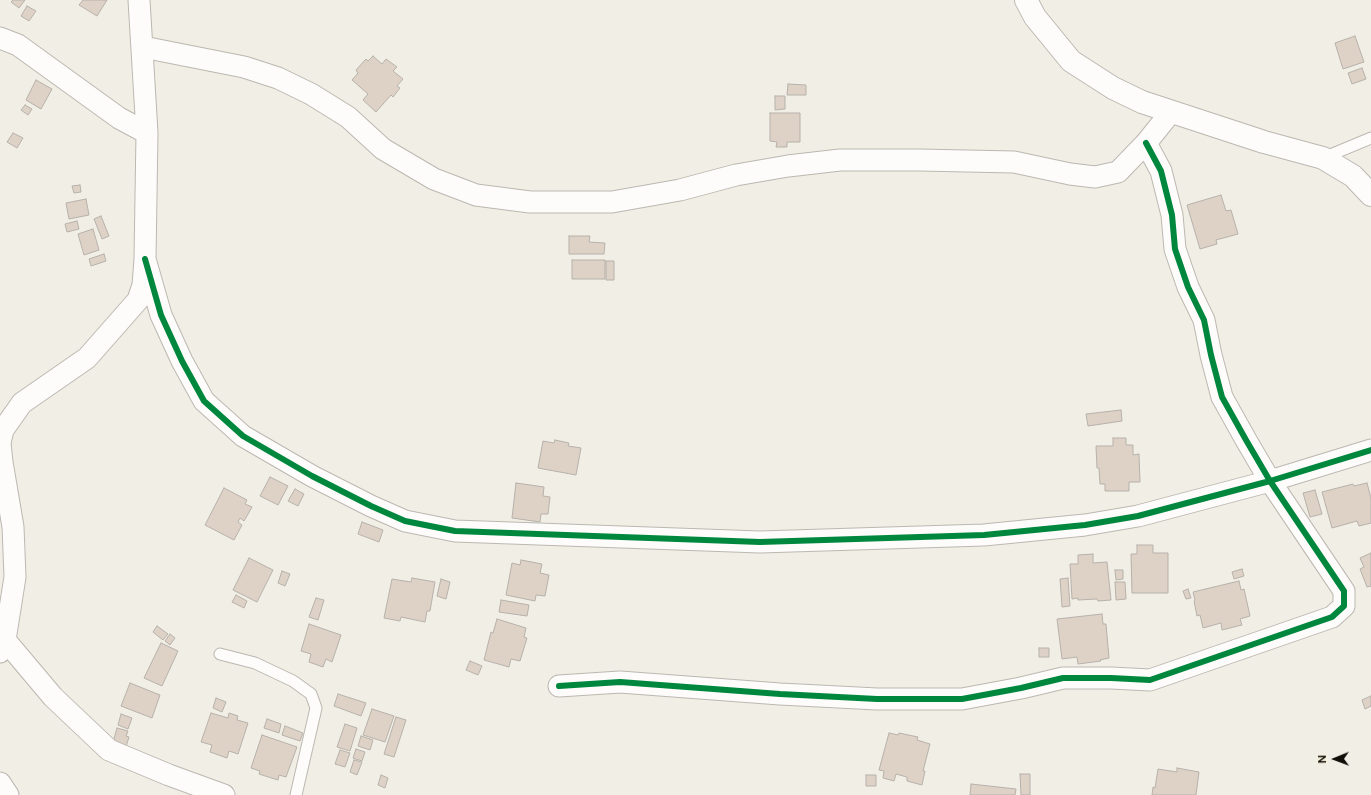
<!DOCTYPE html>
<html>
<head>
<meta charset="utf-8">
<style>
  body { margin:0 }
  #map { position:relative; width:1371px; height:795px; overflow:hidden; background:#f1eee5; font-family:Figtree,sans-serif }
  canvas { display:block }
  .north { position:absolute; left:1315px; top:739px; width:40px; height:40px; -webkit-text-stroke:3px #f7f1df; paint-order:stroke; rotate:269deg; font-size:11px; font-weight:700; line-height:16px; text-align:center; color:#110e09 }
  .north::after { content:''; display:block; margin:auto; width:14px; height:18px; background:#110e09; clip-path:polygon(50% 0,100% 100%,50% 72%,0 100%) }
</style>
</head>
<body>
<div id="map">
<canvas width="1371" height="795"></canvas>
<div class="north">N</div>
</div>
<script>
const g = document.querySelector('canvas').getContext('2d');
g.lineJoin = 'round';
function fillPath(path, color) { g.fillStyle = color; g.fill(path, 'evenodd'); }
const poly = rows => new Path2D(rows.map(r => 'M' + r).join(''));
function stroke(path, color, width, dash) { g.strokeStyle = color; g.lineWidth = width; g.lineCap = dash ? 'butt' : 'round'; g.setLineDash(dash || []); g.stroke(path); }
const building = poly([
  [13,0,25,0,19,8,11,2,13,0],
  [83,0,107,0,97,16,79,5,83,0],
  [27,6,36,11,29,21,21,16,27,6],
  [1355,36,1364,62,1343,69,1335,43,1355,36],
  [373,56,382,64,386,59,397,67,393,71,403,79,397,86,400,88,393,97,391,95,376,112,363,100,368,94,352,80,358,73,356,70,366,59,368,61,373,56],
  [1362,68,1366,79,1352,84,1348,73,1362,68],
  [36,80,52,89,41,109,26,100,36,80],
  [788,84,806,85,806,95,787,95,788,84],
  [775,96,785,96,785,109,775,110,775,96],
  [25,105,32,109,28,115,21,110,25,105],
  [770,113,800,113,800,142,787,142,787,147,776,147,777,142,770,141,770,113],
  [13,133,23,138,17,148,7,142,13,133],
  [80,185,81,192,74,193,72,186,80,185],
  [1221,195,1226,211,1231,210,1238,234,1216,240,1217,244,1200,249,1187,205,1221,195],
  [86,199,89,215,69,219,66,203,86,199],
  [101,216,109,236,102,239,94,219,101,216],
  [77,221,79,229,67,232,65,224,77,221],
  [93,229,99,250,84,255,78,234,93,229],
  [569,236,590,236,589,242,605,243,604,254,569,254,569,236],
  [104,254,106,261,91,266,89,259,104,254],
  [572,260,605,260,605,279,572,279,572,260],
  [606,261,614,261,614,280,606,280,606,261],
  [1121,410,1122,421,1088,426,1086,414,1121,410],
  [1113,438,1126,438,1126,445,1133,445,1133,455,1139,454,1140,482,1129,482,1129,491,1105,491,1105,484,1100,484,1099,468,1097,468,1096,446,1113,446,1113,438],
  [555,440,569,443,568,446,581,448,576,475,538,468,543,441,554,443,555,440],
  [270,477,288,486,278,505,260,496,270,477],
  [516,483,544,487,543,496,550,497,548,514,541,514,540,522,512,518,516,483],
  [1367,483,1371,498,1371,523,1359,526,1357,521,1332,528,1322,492,1353,484,1354,486,1367,483],
  [224,488,247,500,245,504,252,507,244,521,240,518,238,522,242,525,234,540,205,525,224,488],
  [295,489,304,494,298,506,288,501,295,489],
  [1315,490,1322,514,1310,517,1303,493,1315,490],
  [362,522,383,530,379,542,358,534,362,522],
  [1137,545,1153,545,1153,553,1168,553,1168,593,1132,593,1131,554,1137,554,1137,545],
  [1371,553,1371,586,1367,587,1360,569,1364,567,1360,558,1371,553],
  [1093,554,1093,563,1107,562,1111,600,1098,601,1097,599,1078,600,1078,598,1072,599,1070,564,1078,564,1078,555,1093,554],
  [249,558,273,570,257,602,233,590,249,558],
  [521,560,542,564,540,573,549,575,545,596,536,595,535,601,506,595,512,563,520,565,521,560],
  [1242,569,1244,576,1234,579,1232,572,1242,569],
  [1115,570,1123,570,1123,579,1116,580,1115,570],
  [282,571,290,574,285,586,278,583,282,571],
  [412,578,435,582,430,611,427,611,425,622,401,617,400,621,384,618,392,579,411,582,412,578],
  [1068,578,1070,606,1062,607,1060,579,1068,578],
  [441,579,450,582,446,599,437,596,441,579],
  [1239,581,1241,590,1244,589,1250,616,1240,619,1242,625,1222,630,1221,623,1203,628,1200,615,1197,616,1194,601,1195,600,1193,592,1239,581],
  [1115,582,1125,582,1126,599,1116,600,1115,582],
  [1188,589,1191,598,1186,599,1183,591,1188,589],
  [236,595,247,601,244,608,232,602,236,595],
  [316,598,324,600,318,620,309,617,316,598],
  [501,600,529,605,527,616,499,612,501,600],
  [1102,614,1103,624,1106,624,1109,658,1100,660,1101,661,1078,664,1077,657,1062,659,1057,619,1102,614],
  [497,619,526,628,524,637,527,638,520,661,511,659,509,667,484,660,491,632,493,633,497,619],
  [309,624,341,635,332,662,326,659,323,667,309,662,311,654,301,651,309,624],
  [157,626,168,634,163,640,153,632,157,626],
  [170,634,175,638,170,645,165,641,170,634],
  [161,643,178,651,162,686,144,678,161,643],
  [1039,648,1049,648,1049,657,1039,657,1039,648],
  [470,661,482,666,478,675,466,670,470,661],
  [130,683,160,695,152,718,121,706,130,683],
  [338,694,366,703,361,716,334,706,338,694],
  [1371,696,1371,706,1365,709,1362,700,1371,696],
  [216,698,226,702,222,712,213,708,216,698],
  [372,709,394,716,385,742,363,735,372,709],
  [211,713,228,718,229,713,238,716,237,720,248,723,238,754,229,751,227,758,210,752,212,745,201,742,211,713],
  [121,714,132,718,128,729,118,725,121,714],
  [396,717,406,720,394,757,384,754,396,717],
  [267,719,281,724,279,733,264,728,267,719],
  [345,724,357,728,350,751,337,747,345,724],
  [285,726,303,733,300,741,282,735,285,726],
  [117,728,128,731,126,736,129,737,125,750,112,746,117,728],
  [889,733,898,735,899,733,918,737,917,740,930,744,923,771,925,771,922,785,907,781,907,777,896,774,894,781,883,778,884,771,879,770,889,733],
  [262,735,297,747,286,777,279,775,278,780,259,774,260,771,251,768,262,735],
  [361,736,373,740,370,750,358,746,361,736],
  [356,749,365,752,362,761,353,758,356,749],
  [340,750,350,753,345,767,335,764,340,750],
  [354,760,362,762,357,775,350,772,354,760],
  [1177,768,1199,772,1196,795,1152,795,1153,787,1155,788,1158,769,1177,772,1177,768],
  [1020,774,1030,774,1030,795,1021,795,1020,774],
  [381,775,388,778,385,788,378,785,381,775],
  [866,775,876,775,876,786,866,786,866,775],
  [971,784,1016,789,1015,795,970,795,971,784]
]);
fillPath(building, '#ded2c6');
stroke(building, '#b6b1ab', 1);
const service = poly([
  [1323,158,1371,138],
  [220,654,255,663,293,681,311,694,316,708,296,795]
]);
const minor = poly([
  [0,38,18,45,119,118,147,133],
  [143,47,244,67,278,78,311,94,348,117,383,149,434,179,476,195,530,202,612,202,680,190,736,175,788,166,840,160,919,160,1014,162,1070,174,1095,177,1118,172,1146,143,1171,112],
  [145,259,161,315,182,361,204,401,243,436,312,476,371,506,405,521,455,531,760,542,984,535,1085,525,1138,516,1270,481,1371,450],
  [5,640,53,697,109,750,169,775,224,795],
  [0,652,5,640,15,577,13,527,2,462,0,443,3,430,22,403,87,358,138,300,143,285,145,259,147,133,139,0],
  [559,686,620,682,780,694,877,699,962,699,1021,688,1063,678,1111,678,1150,680,1332,617,1344,606,1344,591,1270,481,1246,440,1222,397,1211,355,1204,320,1188,287,1175,249,1172,215,1161,171,1146,143],
  [0,783,8,795]
]);
const tertiary = poly([
  [1026,0,1035,17,1071,61,1113,88,1142,102,1264,142,1323,158,1353,176,1371,195]
]);
stroke(service, '#bbb8b1', 13);
stroke(minor, '#bbb8b1', 23);
stroke(tertiary, '#bbb8b1', 24);
stroke(service, '#fdfcfb', 11);
stroke(minor, '#fdfcfb', 21);
stroke(tertiary, '#fdfcfb', 22);
stroke(poly([
  [145,259,161,315,182,361,204,401,243,436,312,476,371,506,405,521,455,531,760,542,984,535,1085,525,1138,516,1270,481,1371,450],
  [559,686,620,682,780,694,877,699,962,699,1021,688,1063,678,1111,678,1150,680,1332,617,1344,606,1344,591,1270,481,1246,440,1222,397,1211,355,1204,320,1188,287,1175,249,1172,215,1161,171,1146,143]
]), '#00873e', 6);
</script>
</body>
</html>
